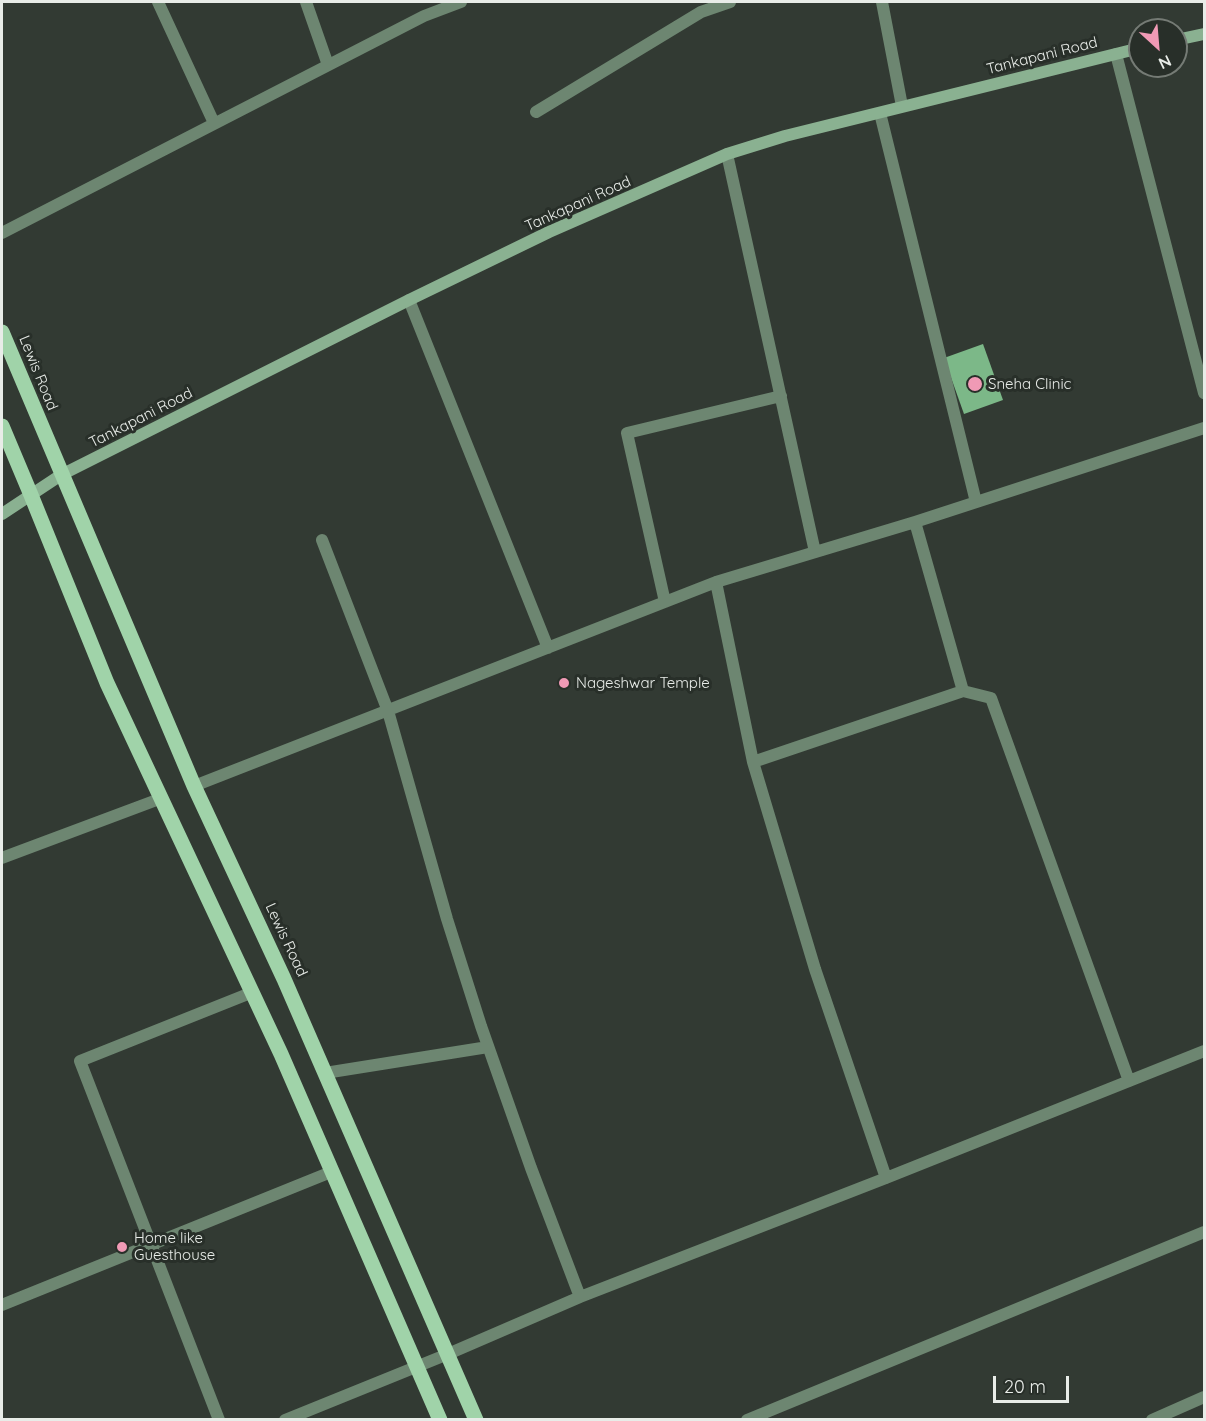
<!DOCTYPE html>
<html>
<head>
<meta charset="utf-8">
<style>
  body { margin:0 }
  #map { position:relative; width:1206px; height:1421px; overflow:hidden; background:#323a33; font-family:Quicksand,sans-serif }
  canvas { display:block }
  .frame { position:absolute; inset:0; border:3px solid #e8ece8; pointer-events:none }
  .north { position:absolute; left:1128px; top:18px; width:60px; height:60px; box-sizing:border-box; background:#282f29; border:2px solid #757b75; border-radius:50%; rotate:154deg; font-size:16px; font-weight:700; line-height:24px; text-align:center; color:#e8ece8 }
  .north::after { content:''; display:block; margin:auto; width:21px; height:27px; background:#f09ab5; clip-path:polygon(50% 0,100% 100%,50% 72%,0 100%) }
  .scale { position:absolute; left:993px; top:1376px; width:76px; height:27px; box-sizing:border-box; border:3px solid #e8ece8; border-top:0; padding-left:8px; font-size:18px; line-height:21px; white-space:nowrap; color:#e8ece8; -webkit-text-stroke:4px #282f29; paint-order:stroke }
</style>
</head>
<body>
<div id="map">
<canvas width="1206" height="1421"></canvas>
<div class="frame"></div>
<div class="north">N</div>
<div class="scale">20 m</div>
</div>
<script>
const g = document.querySelector('canvas').getContext('2d');
g.lineJoin = 'round';
function fillPath(path, color) { g.fillStyle = color; g.fill(path, 'evenodd'); }
const poly = rows => new Path2D(rows.map(r => 'M' + r).join(''));
function stroke(path, color, width, dash) { g.strokeStyle = color; g.lineWidth = width; g.lineCap = dash ? 'butt' : 'round'; g.setLineDash(dash || []); g.stroke(path); }
function drawText(font, color, halo, rows, align = 'center') {
  g.font = font + ' Quicksand,sans-serif'; g.lineWidth = 6; g.setLineDash([]); g.textBaseline = 'middle'; g.strokeStyle = halo; g.fillStyle = color; for (const [text, x, y, turn = 0] of rows) {
    g.save(); g.translate(x, y); g.rotate((+turn || 0) * Math.PI / 180); g.textAlign = isNaN(turn) ? turn : align; if (halo) g.strokeText(text, 0, 0); g.fillText(text, 0, 0); g.restore();
  }
}
fillPath(poly([
  [983,344,1003,400,964,414,944,358]
]), '#7cb888');
stroke(poly([
  [158,2,214,123],
  [306,2,328,65],
  [882,2,902,106],
  [1116,54,1204,393],
  [536,112,701,12,730,2],
  [880,113,976,502],
  [727,154,815,552],
  [2,233,424,16,461,2],
  [409,300,548,648],
  [915,522,963,691],
  [322,540,388,711,447,919,481,1026,531,1168,580,1297],
  [716,582,753,762,815,969,886,1178],
  [665,602,627,433,781,396],
  [753,762,963,691,991,698,1129,1081],
  [194,786,716,582,915,522,1204,428],
  [2,858,162,798],
  [325,1073,488,1047],
  [2,1305,331,1172],
  [219,1420,80,1061,253,992],
  [285,1420,448,1354,580,1297,886,1178,1204,1051],
  [747,1420,1204,1232],
  [1152,1420,1204,1397]
]), '#6d8671', 12);
stroke(poly([
  [1176,40,1204,34],
  [2,514,61,475,409,300,549,232,727,154,785,136,1140,48]
]), '#8ab191', 12);
stroke(poly([
  [2,332,194,786,284,979,476,1420],
  [2,426,31,495,107,683,281,1054,440,1420]
]), '#a0d3a9', 15);
for (const [x, y, r, color] of [
  [975,384,8,"#f09ab5"],
  [564,683,6,"#f09ab5"],
  [122,1247,6,"#f09ab5"]
]) { const dot = new Path2D(); dot.arc(x, y, r, 0, 2 * Math.PI); g.fillStyle = color; g.fill(dot); stroke(dot, '#282f29', 2); }
drawText('15px', '#e8ece8', '#282f29', [
  ["Tankapani Road",1042,56,-14],
  ["Tankapani Road",578,204,-24],
  ["Lewis Road",38,373,68],
  ["Tankapani Road",141,418,-27],
  ["Lewis Road",286,940,65]
]);
drawText('15px', '#e8ece8', '#282f29', [
  ["Sneha Clinic",988,384],
  ["Nageshwar Temple",576,683],
  ["Home like",134,1238],
  ["Guesthouse",134,1255]
], 'left');
</script>
</body>
</html>
